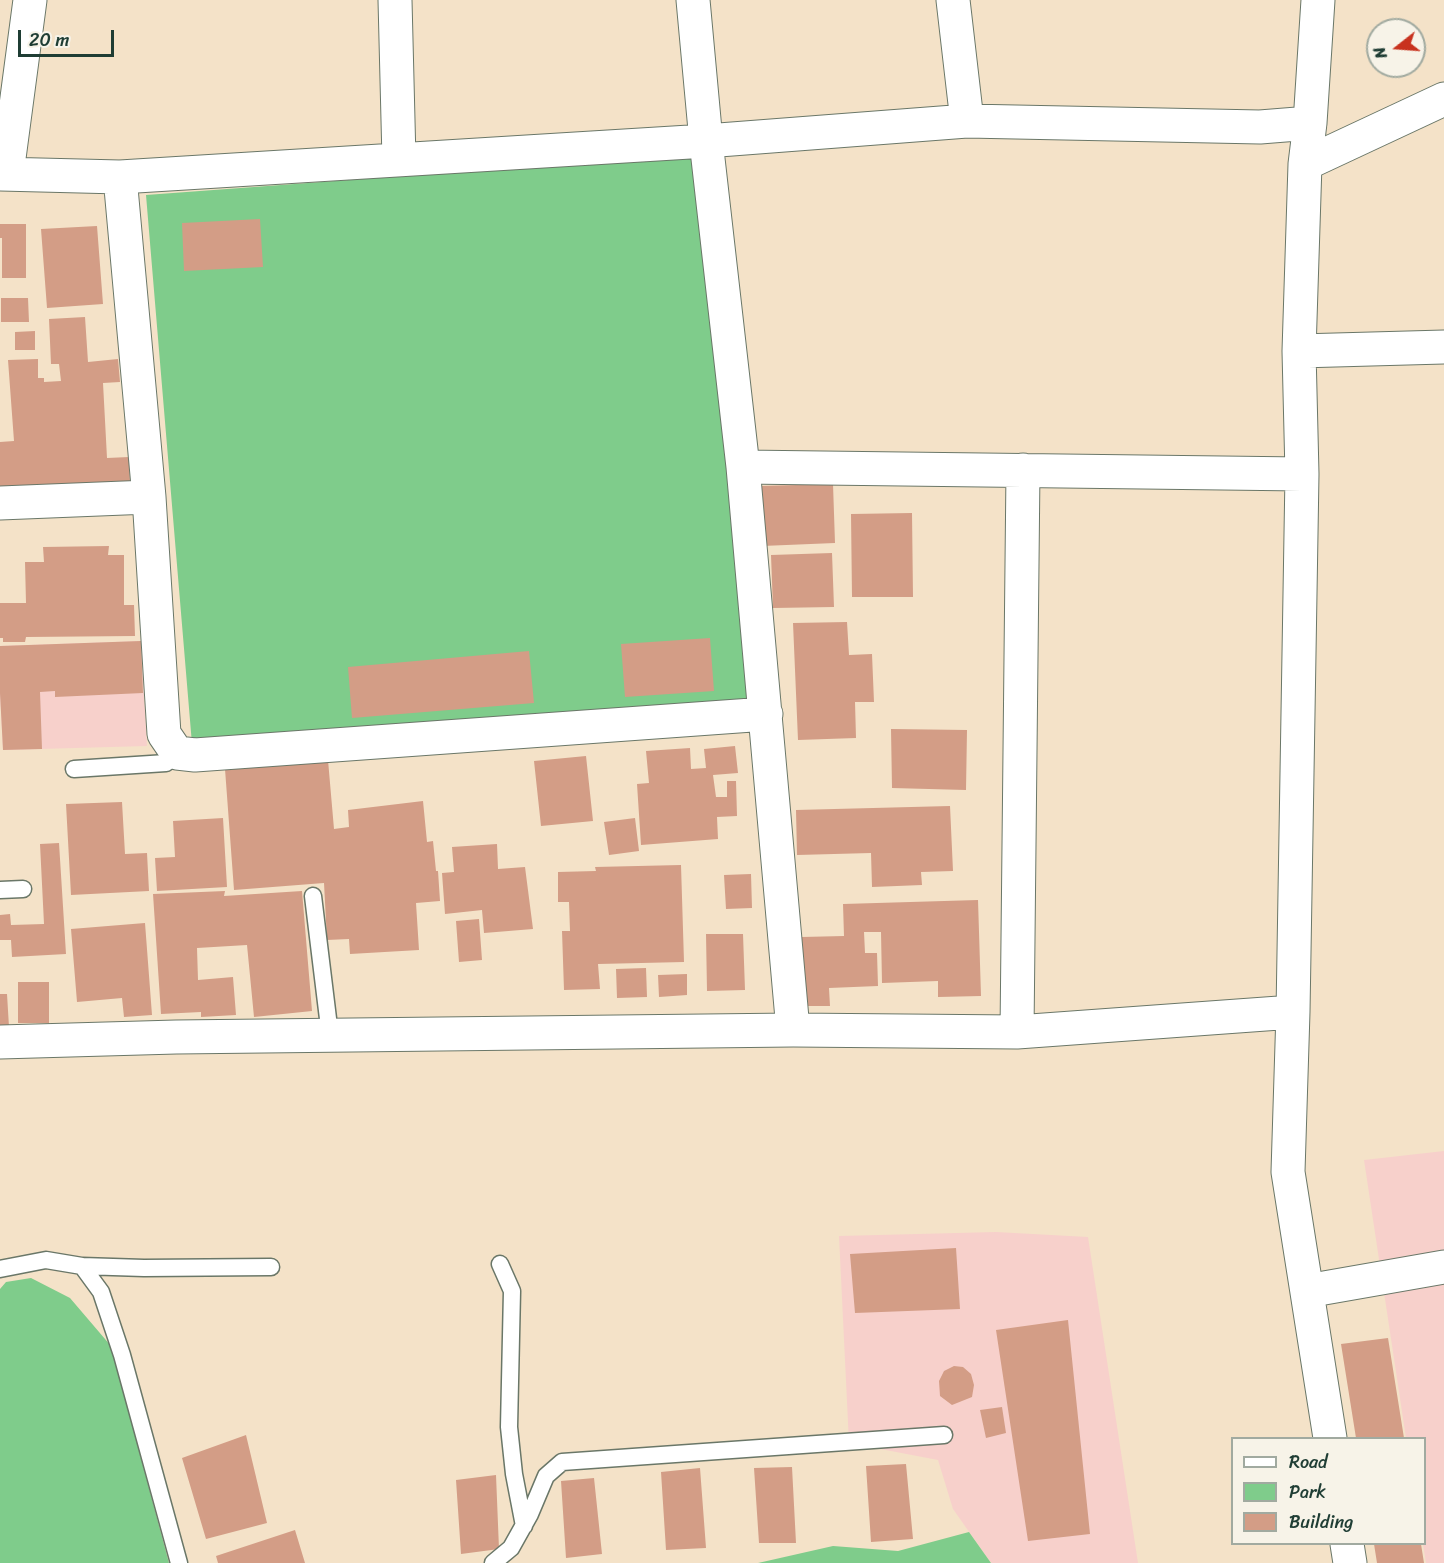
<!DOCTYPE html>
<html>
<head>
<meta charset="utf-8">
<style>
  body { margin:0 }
  #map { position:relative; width:1444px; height:1563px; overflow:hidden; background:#f4e2c8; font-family:Sriracha,sans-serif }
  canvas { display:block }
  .legend { position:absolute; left:1231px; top:1437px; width:195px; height:108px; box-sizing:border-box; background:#f7f3e8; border:2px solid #a1aaa0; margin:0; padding:8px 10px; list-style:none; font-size:18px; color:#1f3d34 }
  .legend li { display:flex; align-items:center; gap:12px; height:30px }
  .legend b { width:30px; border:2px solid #a1aaa0 }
  .north { position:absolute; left:1366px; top:18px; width:60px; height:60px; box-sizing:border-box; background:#f7f3e8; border:2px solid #a1aaa0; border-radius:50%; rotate:253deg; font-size:16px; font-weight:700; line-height:24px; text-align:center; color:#1f3d34 }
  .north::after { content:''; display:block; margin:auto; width:21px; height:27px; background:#c8321e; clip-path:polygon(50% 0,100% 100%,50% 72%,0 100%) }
  .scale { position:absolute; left:18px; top:30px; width:96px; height:27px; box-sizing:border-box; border:3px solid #1f3d34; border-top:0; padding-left:8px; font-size:18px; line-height:21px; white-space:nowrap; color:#1f3d34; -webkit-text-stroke:4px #f7f3e8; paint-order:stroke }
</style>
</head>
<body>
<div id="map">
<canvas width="1444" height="1563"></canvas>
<ul class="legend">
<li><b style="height:8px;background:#fff"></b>Road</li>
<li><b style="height:16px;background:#7fcc8b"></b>Park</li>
<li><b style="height:16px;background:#d39d86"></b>Building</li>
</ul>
<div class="north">N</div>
<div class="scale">20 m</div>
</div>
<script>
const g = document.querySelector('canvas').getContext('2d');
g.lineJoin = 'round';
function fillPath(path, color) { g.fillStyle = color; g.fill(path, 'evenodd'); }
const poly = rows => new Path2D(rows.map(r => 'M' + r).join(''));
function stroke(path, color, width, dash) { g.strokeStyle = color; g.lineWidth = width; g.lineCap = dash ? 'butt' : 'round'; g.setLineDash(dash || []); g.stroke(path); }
fillPath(poly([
  [141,641,147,746,3,750,0,693,0,646],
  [1444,1151,1444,1563,1426,1563,1423,1544,1424,1544,1424,1438,1406,1438,1364,1160],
  [996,1232,1088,1237,1138,1563,991,1563,953,1509,938,1460,849,1443,839,1236]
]), '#f7d0cb');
fillPath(poly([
  [699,154,753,707,192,744,146,195],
  [31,1278,70,1298,111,1346,169,1563,0,1563,0,1289,6,1282],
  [969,1532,991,1563,758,1563,833,1546,898,1551]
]), '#7fcc8b');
fillPath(poly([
  [260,219,263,267,184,271,182,223],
  [0,224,26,224,26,278,2,278,2,238,0,238],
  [97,226,103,304,47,308,41,229],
  [1,298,28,298,29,322,1,322],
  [85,317,88,362,118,359,120,382,103,383,107,458,129,457,130,482,0,490,0,442,14,441,8,360,38,359,38,378,44,378,44,382,61,381,59,364,51,364,49,319],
  [35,331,35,350,15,350,15,332],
  [833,484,835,543,762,546,759,486],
  [912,513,913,597,852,597,851,514],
  [109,546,108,555,124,555,124,605,134,605,135,636,26,637,25,642,3,642,3,638,0,638,0,603,26,603,25,562,44,562,43,547],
  [832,553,834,607,773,608,771,555],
  [847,622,849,655,872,654,874,702,855,702,856,738,798,740,793,623],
  [710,638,714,691,625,697,621,644],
  [141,641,143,693,55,697,55,691,40,692,42,749,3,750,0,693,0,646],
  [529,651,534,703,352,718,348,667],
  [891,729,967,730,966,790,892,788],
  [735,746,738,773,713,775,716,797,727,797,727,781,736,781,737,816,717,817,718,839,641,845,637,784,649,783,646,751,690,748,691,769,706,768,704,749],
  [586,756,593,821,541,826,534,761],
  [328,760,334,829,349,827,348,810,423,801,427,842,433,841,436,871,438,871,440,901,416,903,419,950,350,954,349,939,327,940,324,883,234,890,225,769],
  [122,802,125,854,147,853,149,891,71,895,66,804],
  [950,806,953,871,921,872,922,885,872,887,871,853,797,855,796,810],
  [223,818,227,887,157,891,155,858,175,857,173,821],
  [635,818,639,851,609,855,604,822],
  [59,843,66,954,12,957,11,940,0,940,0,915,10,914,11,925,44,924,40,844],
  [497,844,498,869,525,867,533,929,484,933,482,910,445,914,442,873,454,872,452,847],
  [681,865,684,962,598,964,600,989,564,990,562,931,570,931,569,902,558,902,558,872,596,871,595,867],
  [751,874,752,908,726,909,724,875],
  [225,891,224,896,302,891,312,1011,254,1017,247,945,197,948,198,980,233,977,236,1015,201,1017,201,1012,161,1014,153,894],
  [978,900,981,996,938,997,938,981,882,983,881,932,864,932,865,953,877,953,878,986,829,988,830,1006,803,1006,802,937,844,936,843,904],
  [479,919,482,960,459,962,456,921],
  [145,923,152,1015,124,1017,122,998,77,1002,71,929],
  [706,934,743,934,745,990,707,991],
  [646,968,647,997,617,998,616,969],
  [687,974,687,995,659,997,658,975],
  [18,982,49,982,49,1023,18,1023],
  [0,994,7,994,9,1027,0,1027],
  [956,1248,960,1309,855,1313,850,1254],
  [1068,1320,1090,1534,1028,1541,996,1330],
  [1388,1338,1404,1438,1356,1438,1341,1344],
  [954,1366,963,1367,971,1374,974,1385,972,1397,952,1405,940,1396,939,1381,944,1371],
  [1002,1407,1006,1433,986,1438,980,1410],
  [246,1435,267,1523,206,1539,182,1458],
  [906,1464,913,1539,871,1542,866,1466],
  [792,1467,796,1543,759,1543,754,1468],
  [700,1468,706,1548,666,1550,661,1472],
  [496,1475,499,1549,461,1554,456,1480],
  [594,1478,602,1554,566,1558,561,1481],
  [295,1530,305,1563,218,1563,216,1556],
  [1374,1544,1421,1544,1424,1563,1377,1563]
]), '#d39d86');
const lane = poly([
  [74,769,166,763,177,753],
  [0,890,23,889],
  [313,896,330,1035],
  [500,1264,512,1291,509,1427,514,1474,524,1526],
  [82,1266,144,1268,271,1267],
  [0,1269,46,1260,82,1266,101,1292,122,1355,179,1563],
  [493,1563,511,1548,530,1514,546,1476,562,1462,944,1435]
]);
const street = poly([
  [395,0,399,160],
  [693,0,706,141,743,467,793,1030],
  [953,0,967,121],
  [1318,0,1310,123,1305,164,1299,351,1302,474,1293,1012,1288,1172,1330,1438],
  [1305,164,1444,99],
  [7,173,30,0],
  [0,174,120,177,706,141,967,121,1260,127,1310,123],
  [120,177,149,497,164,734,177,753,195,755,766,714],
  [1299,351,1444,347],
  [743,467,1302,474],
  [0,503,149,497],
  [1017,1032,1023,470],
  [0,1042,176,1037,793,1030,1017,1032,1293,1012],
  [1307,1291,1444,1267],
  [1347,1544,1350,1563]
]);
stroke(lane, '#6a7768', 19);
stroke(street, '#6a7768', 35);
stroke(lane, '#fff', 16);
stroke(street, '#fff', 33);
</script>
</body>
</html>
